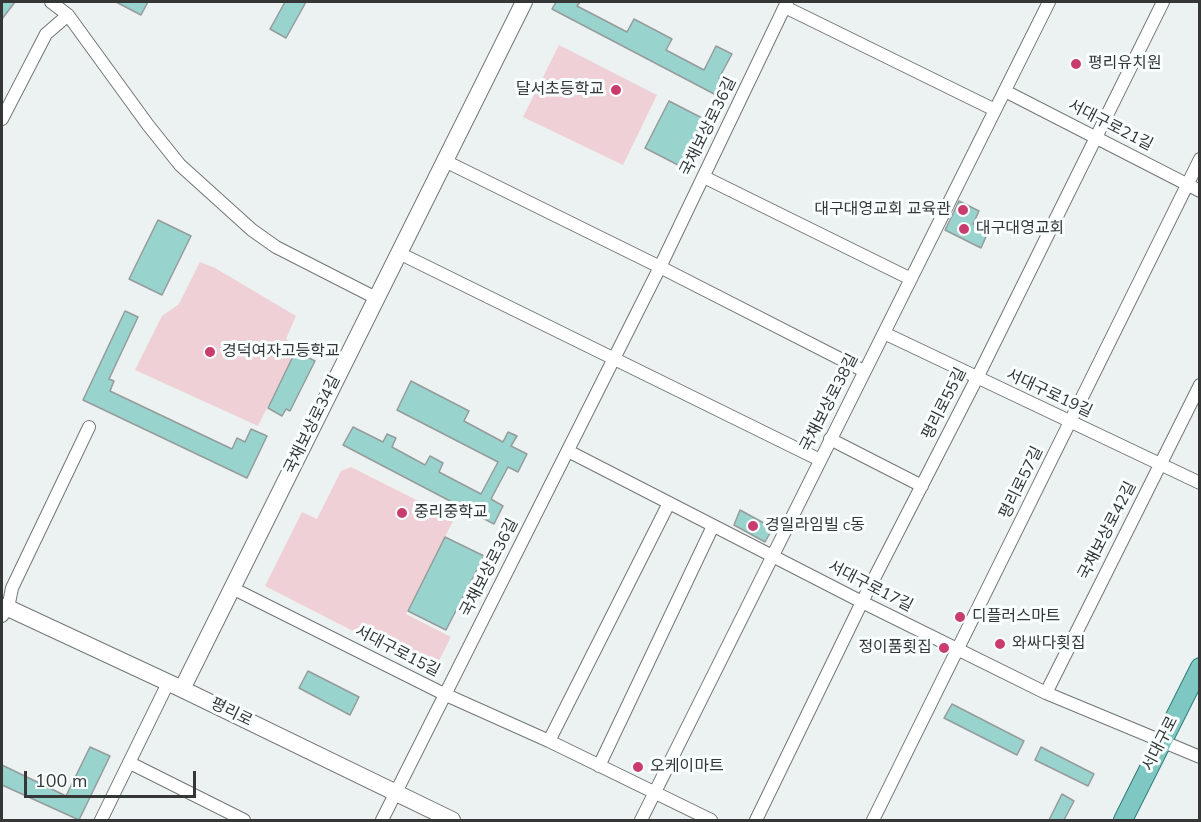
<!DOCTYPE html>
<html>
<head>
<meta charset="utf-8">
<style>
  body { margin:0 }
  #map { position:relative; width:1201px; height:822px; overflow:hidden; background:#ecf2f1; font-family:"Nunito Sans",sans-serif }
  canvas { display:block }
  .frame { position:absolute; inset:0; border:3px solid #353737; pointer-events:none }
  .scale { position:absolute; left:24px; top:771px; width:172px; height:27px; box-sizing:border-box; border:3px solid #353737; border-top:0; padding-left:8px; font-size:18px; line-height:21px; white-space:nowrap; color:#353737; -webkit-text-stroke:4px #f9fffe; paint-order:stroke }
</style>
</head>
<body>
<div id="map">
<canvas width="1201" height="822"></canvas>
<div class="frame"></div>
<div class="scale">100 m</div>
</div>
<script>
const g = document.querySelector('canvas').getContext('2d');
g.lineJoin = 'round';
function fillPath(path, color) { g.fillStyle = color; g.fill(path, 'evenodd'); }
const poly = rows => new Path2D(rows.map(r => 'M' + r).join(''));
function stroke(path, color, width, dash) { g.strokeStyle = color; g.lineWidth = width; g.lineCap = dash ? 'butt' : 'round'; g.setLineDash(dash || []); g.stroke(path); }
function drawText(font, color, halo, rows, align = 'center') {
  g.font = font + ' "Nunito Sans","Noto Sans KR",sans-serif'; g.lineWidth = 6; g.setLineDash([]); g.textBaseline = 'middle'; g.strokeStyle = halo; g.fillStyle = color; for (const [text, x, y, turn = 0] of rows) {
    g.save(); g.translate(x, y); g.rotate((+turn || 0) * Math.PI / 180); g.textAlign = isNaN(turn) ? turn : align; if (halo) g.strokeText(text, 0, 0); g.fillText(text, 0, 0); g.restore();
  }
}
fillPath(poly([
  [559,45,657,95,623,165,523,117],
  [200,262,215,268,296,316,286,339,298,346,258,426,135,370,162,316,179,304],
  [351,467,454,519,406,614,451,637,433,672,265,586,302,512,317,519,341,471]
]), '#f0d0d7');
const building = poly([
  [2,2,15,2,2,19,2,2],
  [116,2,148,2,141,15,116,2],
  [285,2,306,2,286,38,270,29,285,2],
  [556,2,580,2,577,6,627,32,634,19,672,39,666,50,704,70,716,46,732,54,719,78,726,82,718,96,552,9,556,2],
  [669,101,704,119,680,166,645,148,669,101],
  [959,201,979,211,973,224,988,232,981,248,945,230,959,201],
  [158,220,191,236,162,295,129,279,158,220],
  [125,311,138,317,109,379,114,381,110,391,232,449,237,438,245,442,251,429,267,436,247,478,83,400,125,311],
  [298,346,310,352,307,357,315,361,290,411,286,409,282,416,268,408,298,346],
  [411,381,469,411,464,421,503,442,508,432,517,436,511,446,527,454,518,472,508,467,491,499,503,506,494,524,343,445,353,427,383,442,387,434,396,438,392,447,425,465,430,456,443,463,439,472,481,494,498,462,397,410,411,381],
  [740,510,773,528,765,542,734,525,740,510],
  [445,537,484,556,446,630,408,611,445,537],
  [308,671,359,697,350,715,299,688,308,671],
  [952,704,1024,741,1017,755,944,718,952,704],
  [90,747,110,756,79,820,2,785,2,765,66,796,90,747],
  [1041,747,1094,774,1088,786,1035,760,1041,747],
  [1062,794,1074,801,1064,820,1049,820,1062,794]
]);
fillPath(building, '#98d3cd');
stroke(building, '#969b9b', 1.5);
const street = poly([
  [51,2,68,15,148,125,180,165,252,230,276,247,376,298],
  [785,7,995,110],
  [1005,91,1200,191],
  [2,119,46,34,68,15],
  [445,161,660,267,864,371],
  [704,177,911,279],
  [399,253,820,460],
  [884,333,1200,483],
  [830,439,922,486],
  [568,451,862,602,1046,693,1200,757],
  [232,588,444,694,549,741,711,820],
  [2,616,8,608,12,588,89,427],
  [1046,693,1200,385],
  [549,741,669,503],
  [130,763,244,820],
  [599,766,713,526],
  [101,820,168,683],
  [382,820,660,267,787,2],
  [641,820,1049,2],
  [756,820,862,602,977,378,1163,2],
  [873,820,1200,159]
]);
const secondary = poly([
  [2,607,8,608,182,689,452,820],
  [182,689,524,2]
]);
const primary = poly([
  [1123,820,1200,667]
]);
stroke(street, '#717676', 14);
stroke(secondary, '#717676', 18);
stroke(primary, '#2d7d77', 20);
stroke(street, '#fff', 12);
stroke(secondary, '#fff', 16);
stroke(primary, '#7ec7c2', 18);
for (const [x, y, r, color] of [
  [1076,64,6,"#c93c6e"],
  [616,90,6,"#c93c6e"],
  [963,210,6,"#c93c6e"],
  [964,229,6,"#c93c6e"],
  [210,352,6,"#c93c6e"],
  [402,513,6,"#c93c6e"],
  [753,526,6,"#c93c6e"],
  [960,617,6,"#c93c6e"],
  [1000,644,6,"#c93c6e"],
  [944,648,6,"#c93c6e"],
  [638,767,6,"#c93c6e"]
]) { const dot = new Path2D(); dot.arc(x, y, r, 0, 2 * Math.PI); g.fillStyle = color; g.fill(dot); stroke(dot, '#f9fffe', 2); }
drawText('16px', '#353737', '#f9fffe', [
  ["평리유치원",1088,64],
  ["달서초등학교",604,90,"right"],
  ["대구대영교회 교육관",951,210,"right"],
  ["대구대영교회",976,229],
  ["경덕여자고등학교",222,352],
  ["중리중학교",414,513],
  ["경일라임빌 c동",765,526],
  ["디플러스마트",972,617],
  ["와싸다횟집",1012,644],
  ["정이품횟집",932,648,"right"],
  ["오케이마트",650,767]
], 'left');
drawText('16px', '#353737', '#f9fffe', [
  ["서대구로21길",1110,126,27],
  ["국채보상로36길",709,127,-64],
  ["서대구로19길",1049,394,25],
  ["국채보상로38길",830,403,-63],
  ["평리로55길",945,404,-63],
  ["국채보상로34길",313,425,-64],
  ["평리로57길",1022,483,-64],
  ["국채보상로42길",1108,531,-63],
  ["국채보상로36길",490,568,-63],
  ["서대구로17길",870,587,27],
  ["서대구로15길",397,652,27],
  ["평리로",231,713,26],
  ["서대구로",1161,744,-63]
]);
</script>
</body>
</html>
